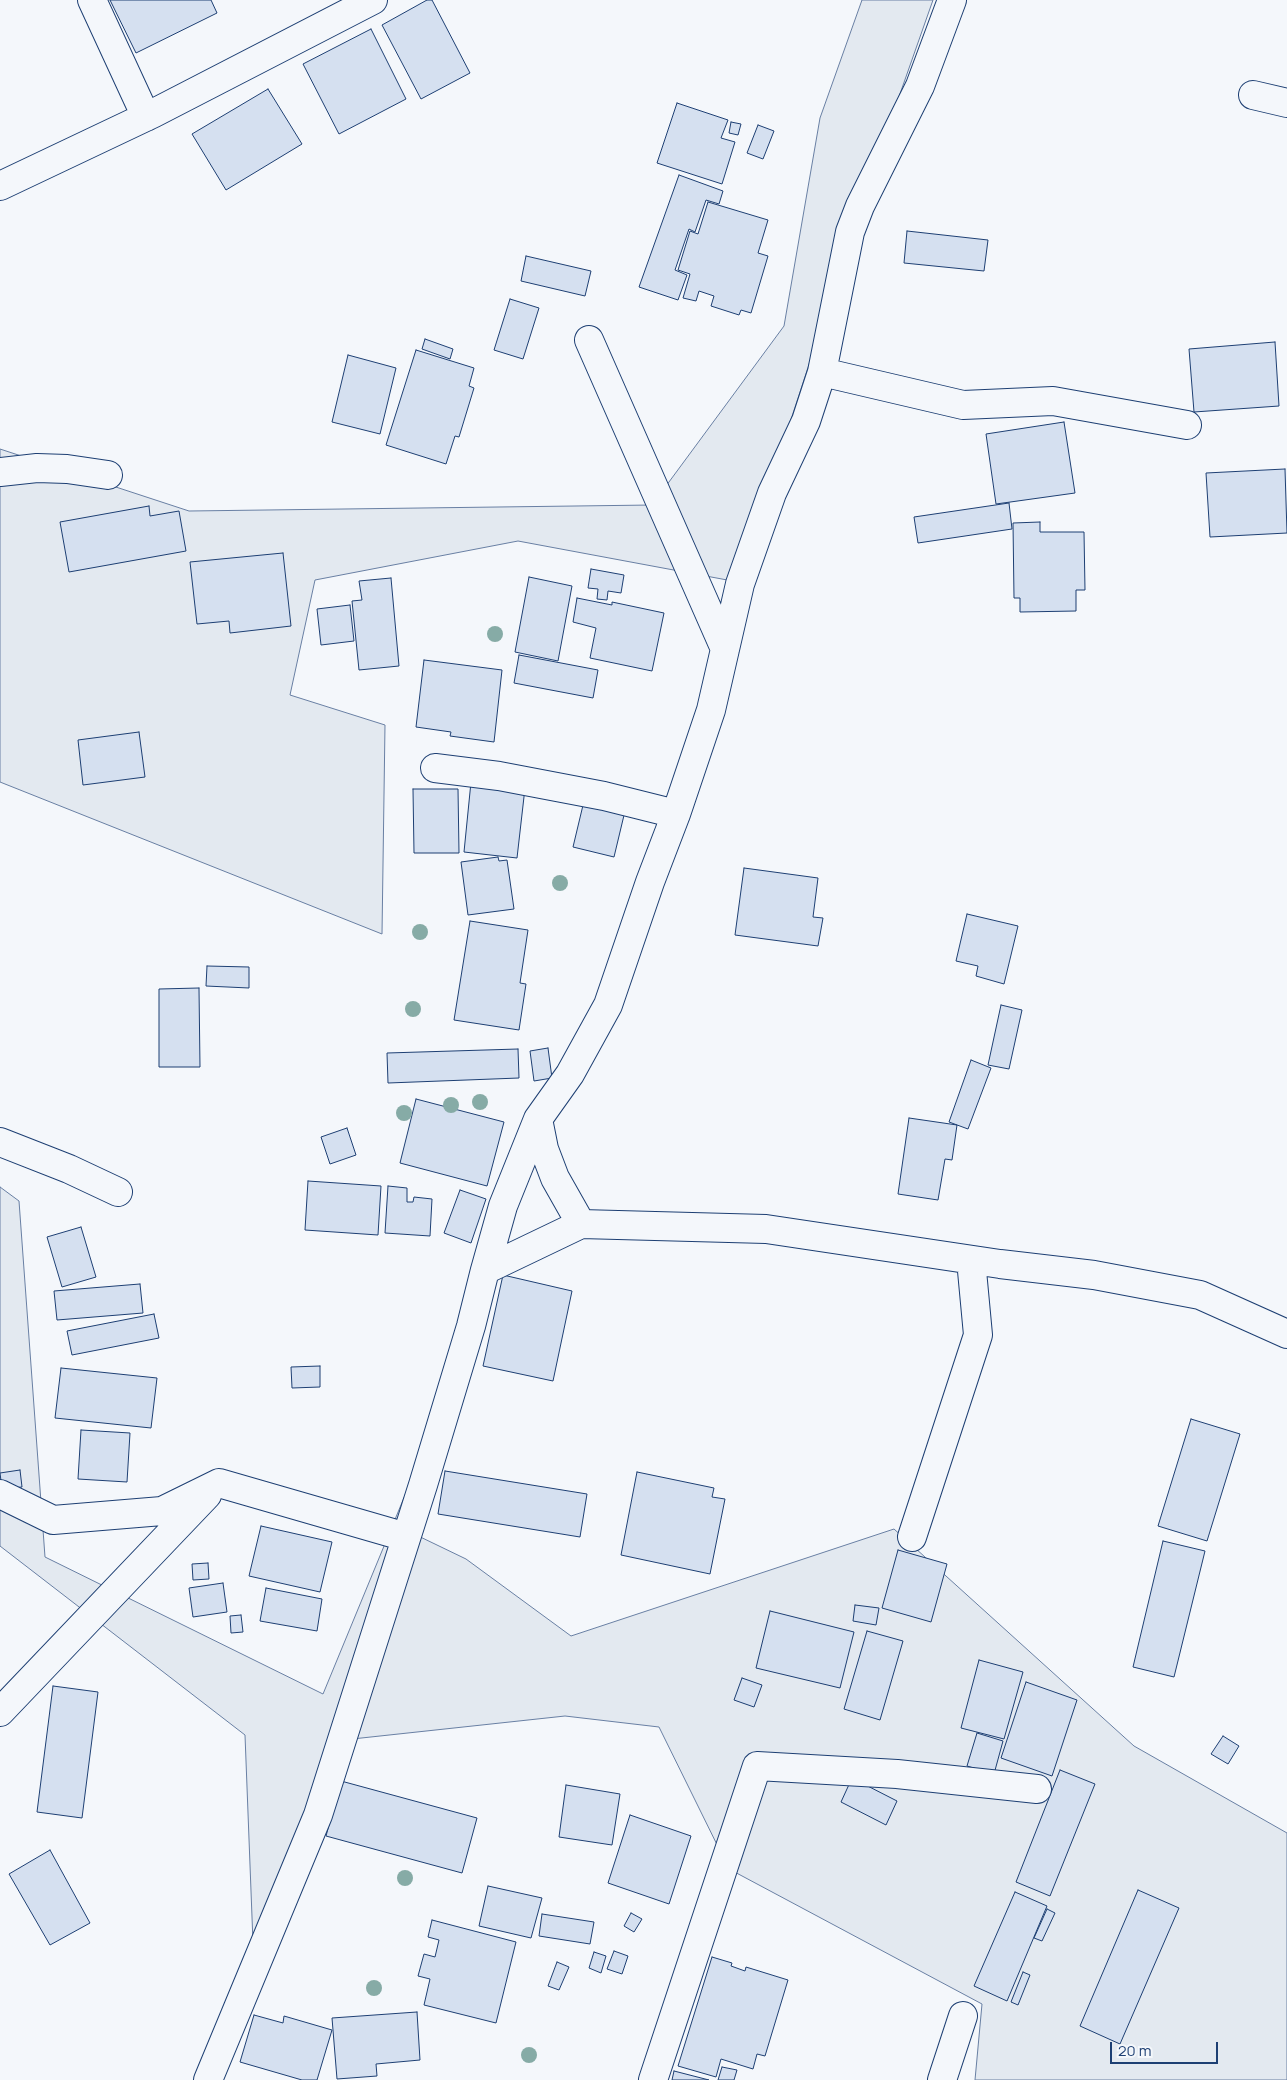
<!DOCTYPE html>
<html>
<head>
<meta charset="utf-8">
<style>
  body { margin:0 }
  #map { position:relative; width:1287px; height:2080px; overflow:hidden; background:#f4f7fb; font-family:Manrope,sans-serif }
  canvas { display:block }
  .scale { position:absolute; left:1110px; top:2042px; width:108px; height:22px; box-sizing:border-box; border:2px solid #1d3f73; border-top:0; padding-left:6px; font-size:15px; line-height:18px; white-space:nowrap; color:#1d3f73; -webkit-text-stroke:4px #f4f7fb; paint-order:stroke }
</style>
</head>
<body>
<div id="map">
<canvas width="1287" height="2080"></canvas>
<div class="scale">20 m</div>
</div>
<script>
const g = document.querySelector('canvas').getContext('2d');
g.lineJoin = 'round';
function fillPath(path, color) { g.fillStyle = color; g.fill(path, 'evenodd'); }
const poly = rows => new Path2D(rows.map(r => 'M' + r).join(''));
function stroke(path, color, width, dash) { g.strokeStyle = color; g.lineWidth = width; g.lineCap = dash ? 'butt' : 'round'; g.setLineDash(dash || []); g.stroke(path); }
const green = poly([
  [862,0,933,0,863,199,738,582,518,541,315,580,290,695,385,725,382,934,0,782,0,449,189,511,652,505,784,326,820,118,862,0],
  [0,1187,19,1201,45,1557,323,1694,476,1323,410,1532,466,1559,571,1636,894,1529,1134,1746,1287,1833,1287,2080,975,2080,982,2004,729,1869,659,1727,565,1716,343,1740,254,1969,245,1735,0,1546,0,1187]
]);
fillPath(green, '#e3e9f0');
stroke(green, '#687fa3', 1);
const building = poly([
  [110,0,211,0,217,13,136,53,110,0],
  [427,0,432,0,470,73,421,99,382,25,427,0],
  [371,29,406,99,339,134,303,64,371,29],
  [268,89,302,144,226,190,192,134,268,89],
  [677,103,728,120,721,138,735,142,722,184,657,163,677,103],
  [731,122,741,124,738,135,729,133,731,122],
  [758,125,774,131,763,159,747,153,758,125],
  [679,175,723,191,719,204,706,200,695,232,689,229,675,270,687,275,678,300,639,287,679,175],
  [708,202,768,220,758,253,768,256,751,313,741,310,739,315,711,306,714,296,699,291,696,301,683,298,690,274,678,270,690,231,698,234,708,202],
  [907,231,988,240,984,271,904,263,907,231],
  [526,256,591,271,585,296,521,281,526,256],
  [510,299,539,308,523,359,494,350,510,299],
  [425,339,453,349,450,359,422,349,425,339],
  [1275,342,1279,406,1194,412,1189,349,1275,342],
  [416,350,474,368,469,386,474,388,459,437,455,436,446,464,386,445,416,350],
  [348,355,396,368,380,434,332,422,348,355],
  [1064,422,1075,493,996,504,986,434,1064,422],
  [1285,469,1287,533,1210,537,1206,473,1285,469],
  [1009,503,1012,529,918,543,914,517,1009,503],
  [149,506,150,516,179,511,186,551,69,572,60,522,149,506],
  [1040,522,1040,532,1084,532,1085,590,1076,590,1076,611,1020,612,1020,598,1014,598,1013,523,1040,522],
  [283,553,291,626,230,633,229,621,197,624,190,562,283,553],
  [591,569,624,575,621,593,608,591,607,600,597,599,598,589,588,588,591,569],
  [529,577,572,586,558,661,515,652,529,577],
  [391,578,399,666,359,670,352,601,362,600,359,581,391,578],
  [577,598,612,605,612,602,664,613,652,671,590,658,596,628,573,622,577,598],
  [350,605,354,641,321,645,317,609,350,605],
  [519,655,598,670,593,698,514,683,519,655],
  [424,660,502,670,494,742,450,736,451,732,416,727,424,660],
  [139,732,145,777,83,785,78,740,139,732],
  [471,782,525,788,517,858,464,852,471,782],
  [413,789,458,789,459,853,414,853,413,789],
  [584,801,625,811,614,857,573,847,584,801],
  [498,857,499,861,507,860,514,909,468,915,461,862,498,857],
  [744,868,818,878,813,917,823,918,818,946,735,935,744,868],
  [967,914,1018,926,1004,984,976,976,978,966,956,961,967,914],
  [470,921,528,930,520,983,526,984,519,1030,454,1020,470,921],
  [207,966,249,967,249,988,206,986,207,966],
  [199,988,200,1067,159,1067,159,989,199,988],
  [1001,1005,1022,1010,1009,1069,988,1065,1001,1005],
  [548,1048,552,1078,534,1081,530,1051,548,1048],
  [518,1049,519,1078,388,1083,387,1053,518,1049],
  [971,1060,991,1068,968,1129,949,1122,971,1060],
  [416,1099,504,1122,487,1186,400,1163,416,1099],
  [909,1118,957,1125,952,1160,945,1159,938,1200,898,1194,909,1118],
  [347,1128,356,1155,330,1164,321,1137,347,1128],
  [308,1181,381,1186,378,1235,305,1230,308,1181],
  [388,1186,407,1188,407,1202,413,1202,414,1197,432,1199,430,1236,385,1233,388,1186],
  [460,1190,486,1199,471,1243,444,1233,460,1190],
  [81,1227,96,1277,62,1287,47,1237,81,1227],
  [503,1275,572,1291,553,1381,483,1366,503,1275],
  [140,1284,143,1313,57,1320,54,1291,140,1284],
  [154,1314,159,1338,72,1355,67,1331,154,1314],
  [320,1366,320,1387,292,1388,291,1367,320,1366],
  [61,1368,157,1378,151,1428,55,1418,61,1368],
  [1191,1419,1240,1434,1207,1541,1158,1526,1191,1419],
  [81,1430,130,1433,127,1482,78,1479,81,1430],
  [20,1470,22,1487,2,1489,0,1473,20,1470],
  [445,1471,587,1494,580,1537,438,1514,445,1471],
  [637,1472,714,1488,712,1497,725,1499,710,1574,621,1555,637,1472],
  [261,1526,332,1542,320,1592,249,1576,261,1526],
  [1163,1541,1205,1551,1174,1677,1133,1667,1163,1541],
  [898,1550,947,1564,931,1622,882,1608,898,1550],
  [208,1563,209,1579,193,1580,192,1564,208,1563],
  [223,1583,227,1612,193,1617,189,1588,223,1583],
  [266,1588,322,1599,317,1631,260,1621,266,1588],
  [855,1605,879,1608,876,1625,853,1621,855,1605],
  [770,1611,854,1632,840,1688,756,1668,770,1611],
  [241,1615,243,1632,231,1633,230,1616,241,1615],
  [867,1631,903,1641,880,1720,844,1709,867,1631],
  [979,1660,1023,1672,1004,1739,961,1728,979,1660],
  [742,1678,762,1685,754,1707,734,1700,742,1678],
  [1026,1682,1077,1700,1052,1776,1001,1758,1026,1682],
  [53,1686,98,1692,82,1818,37,1812,53,1686],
  [977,1733,1003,1741,994,1774,967,1766,977,1733],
  [1223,1736,1239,1746,1228,1764,1211,1754,1223,1736],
  [1060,1770,1095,1784,1050,1896,1016,1882,1060,1770],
  [852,1778,897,1801,886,1825,841,1802,852,1778],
  [341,1781,477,1818,462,1873,326,1836,341,1781],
  [566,1785,620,1794,612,1845,559,1837,566,1785],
  [630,1815,691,1836,669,1904,608,1883,630,1815],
  [50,1850,90,1923,50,1945,9,1874,50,1850],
  [488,1886,542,1898,531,1938,479,1926,488,1886],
  [1138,1890,1179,1908,1120,2044,1080,2026,1138,1890],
  [1015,1892,1047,1906,1007,2001,974,1986,1015,1892],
  [1047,1909,1055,1913,1042,1941,1034,1938,1047,1909],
  [631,1913,642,1919,634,1932,624,1926,631,1913],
  [542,1914,594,1922,590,1944,539,1936,542,1914],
  [432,1920,516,1942,496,2023,424,2005,430,1979,418,1976,424,1954,435,1957,439,1940,428,1937,432,1920],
  [614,1951,628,1956,622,1974,607,1969,614,1951],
  [594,1952,606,1956,601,1973,589,1968,594,1952],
  [712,1957,732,1963,731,1966,745,1971,746,1967,788,1980,765,2056,757,2054,753,2069,721,2059,716,2077,678,2066,712,1957],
  [557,1962,569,1967,559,1990,548,1986,557,1962],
  [1023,1972,1030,1975,1018,2005,1011,2002,1023,1972],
  [417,2012,420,2060,376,2064,377,2076,337,2079,332,2018,417,2012],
  [254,2015,283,2023,284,2016,332,2030,317,2080,302,2080,240,2062,254,2015],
  [722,2067,737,2070,734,2080,718,2080,722,2067],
  [674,2071,709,2080,672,2080,674,2071]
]);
fillPath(building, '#d5e0f0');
stroke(building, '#1d3f73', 1);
const minor = poly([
  [92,0,146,117],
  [1253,95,1287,103],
  [0,186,154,113,373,0],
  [589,340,725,649],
  [822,372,963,405,1053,401,1187,425],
  [0,472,37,468,67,469,108,475],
  [435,768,499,776,604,796,676,814],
  [538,1119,544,1149,555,1178,581,1224],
  [0,1142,69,1169,118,1192],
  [485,1270,581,1224,766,1229,1000,1264,1094,1275,1200,1295,1287,1334],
  [0,1494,53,1520,162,1511,219,1483,406,1537],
  [912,1537,978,1335,971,1260],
  [0,1712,207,1495],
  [208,2080,318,1815,423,1485,471,1326,485,1270,503,1206,538,1119,570,1074,608,1005,650,882,676,814,711,710,740,584,772,493,806,421,822,372,850,232,860,206,920,86,952,0],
  [653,2080,757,1766,897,1774,1037,1789],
  [942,2080,963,2016]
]);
stroke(minor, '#1d3f73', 30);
stroke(minor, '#f4f7fb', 28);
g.fillStyle = '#86aba6';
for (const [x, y] of [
  [495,634],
  [560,883],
  [420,932],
  [413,1009],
  [480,1102],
  [451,1105],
  [404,1113],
  [405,1878],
  [374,1988],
  [529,2055]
]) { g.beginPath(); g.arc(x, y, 8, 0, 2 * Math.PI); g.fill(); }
</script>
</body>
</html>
